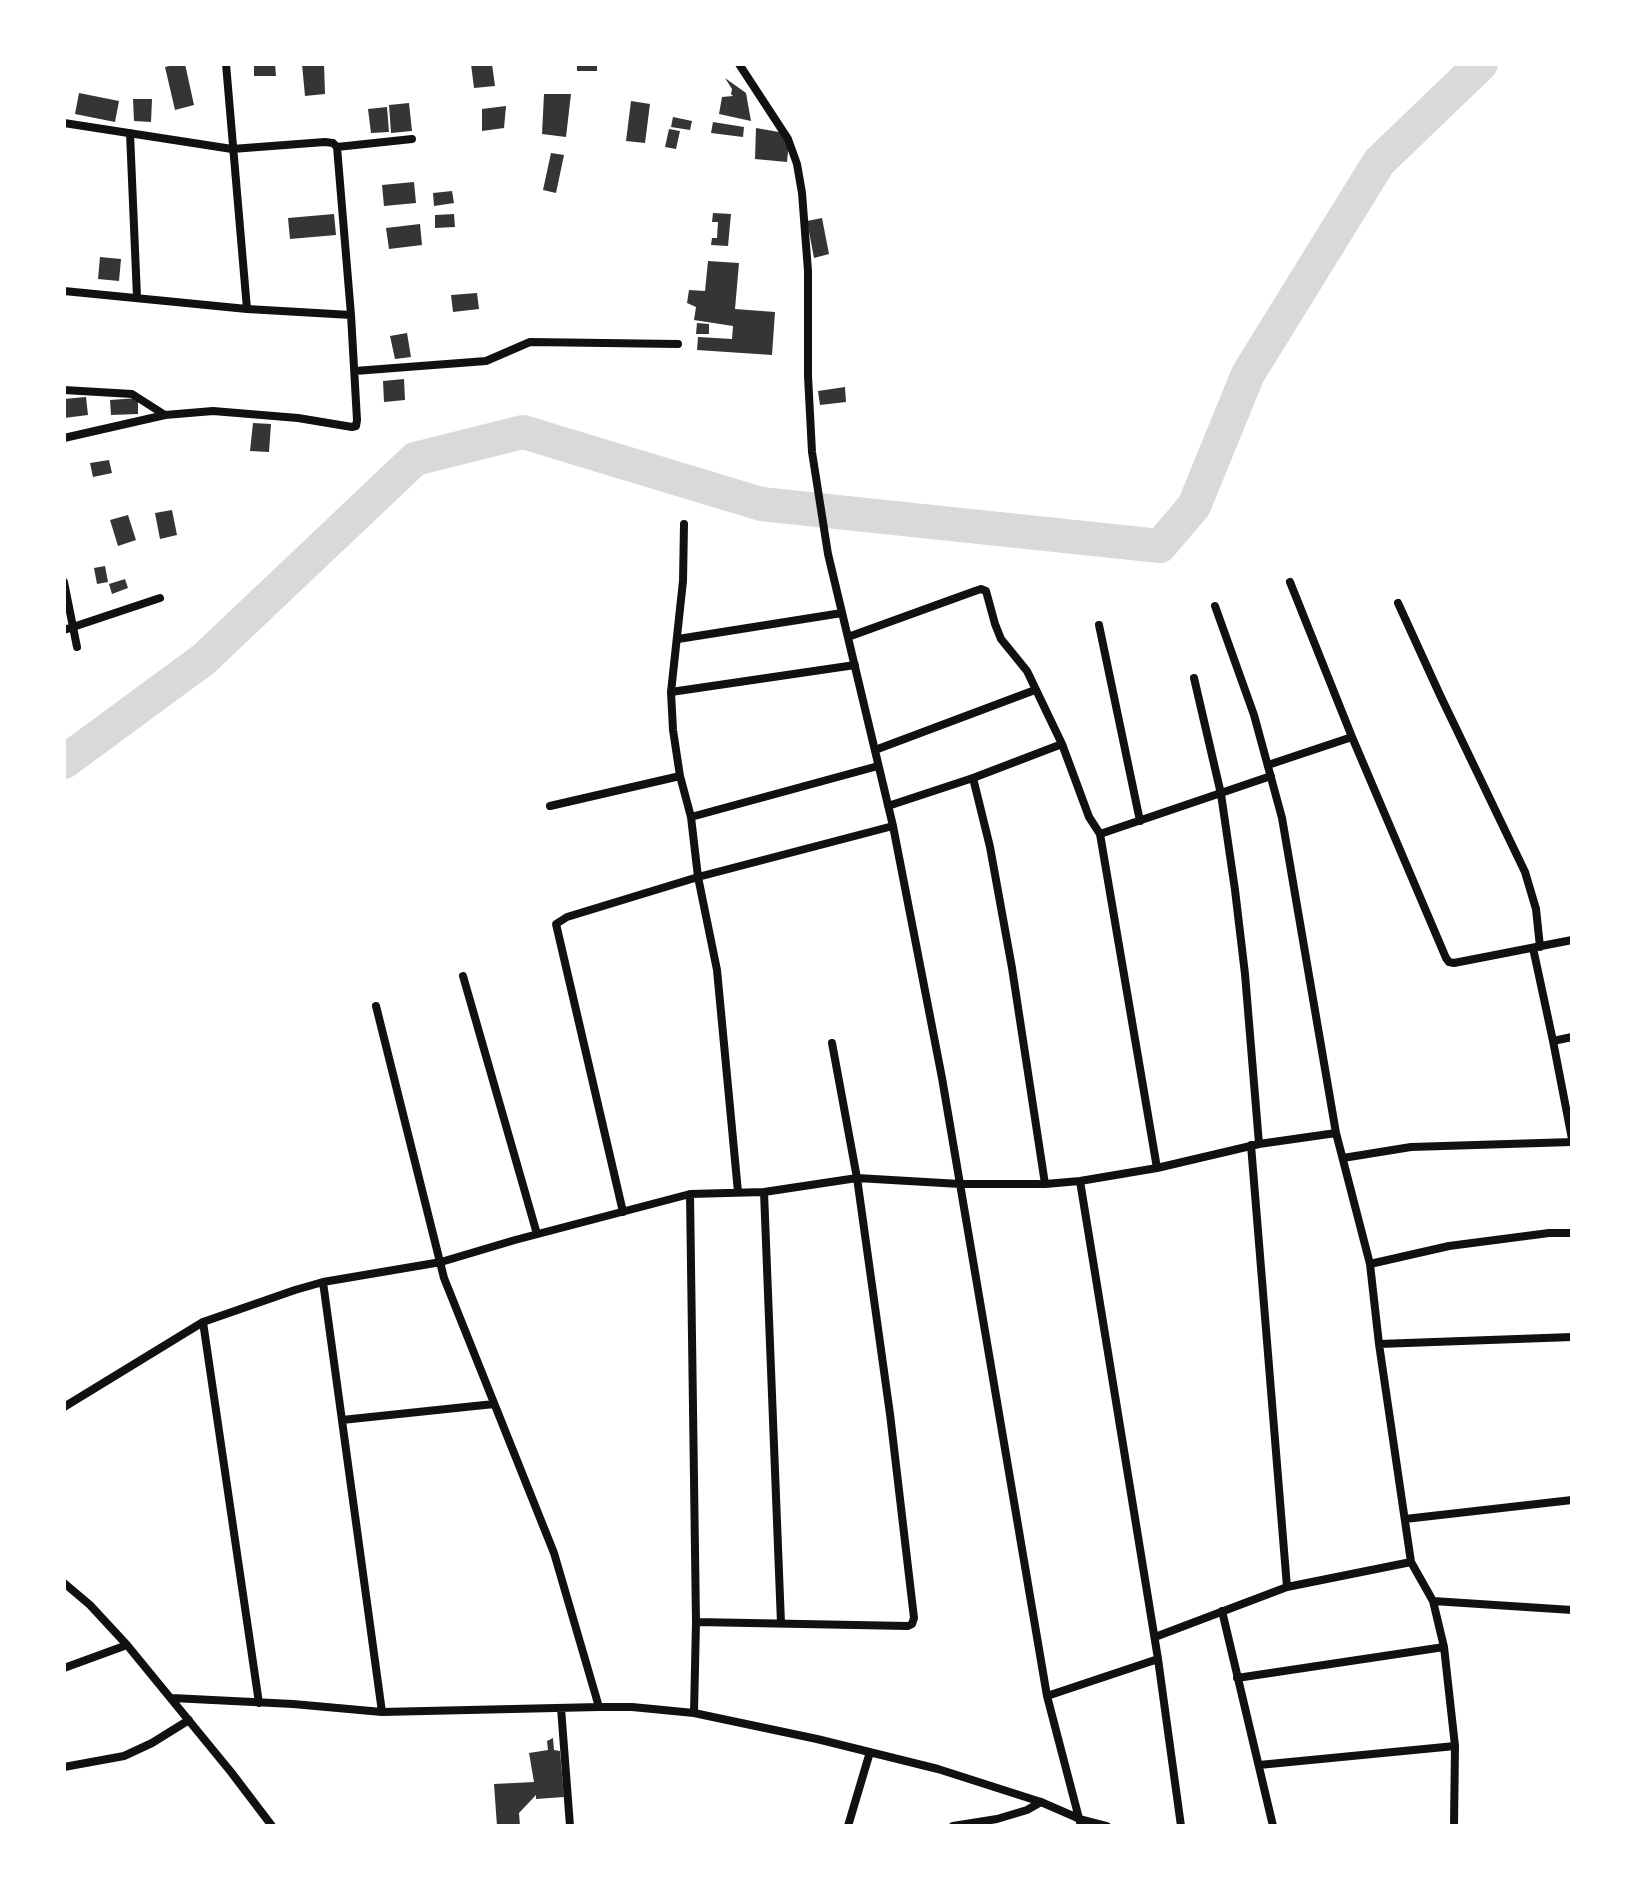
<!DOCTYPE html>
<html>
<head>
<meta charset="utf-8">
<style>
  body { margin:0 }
  #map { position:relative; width:1636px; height:1890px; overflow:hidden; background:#fff; font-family:Karla,sans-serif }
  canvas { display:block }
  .frame { position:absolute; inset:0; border:66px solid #fff; pointer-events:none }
</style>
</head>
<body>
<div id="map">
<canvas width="1636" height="1890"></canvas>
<div class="frame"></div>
</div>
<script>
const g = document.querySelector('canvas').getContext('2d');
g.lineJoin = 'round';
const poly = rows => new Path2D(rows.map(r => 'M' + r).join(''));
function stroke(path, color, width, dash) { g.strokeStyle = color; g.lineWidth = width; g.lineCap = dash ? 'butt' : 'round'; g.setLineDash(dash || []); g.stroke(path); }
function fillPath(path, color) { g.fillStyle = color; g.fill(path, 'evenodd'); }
stroke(poly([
  [64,762,204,659,415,459,523,432,761,504,1160,546,1194,506,1248,374,1379,162,1481,64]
]), '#d9d9d9', 34);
fillPath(poly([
  [178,64,185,64,194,105,175,110,165,67],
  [254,64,275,64,276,76,254,76],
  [302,64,324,64,325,94,305,96],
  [471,64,492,64,495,86,474,88],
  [577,64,597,64,597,71,577,71],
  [725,78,746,93,751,121,719,114,722,97,733,96,731,94,732,89],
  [79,93,119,101,115,122,75,114],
  [544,94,571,94,566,137,542,134],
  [133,99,152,99,151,122,134,121],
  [631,101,650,104,645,143,626,141],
  [409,103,412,131,391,133,389,105],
  [506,106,504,128,482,131,482,109],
  [387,107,389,132,371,133,368,109],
  [673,117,692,121,690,130,671,127],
  [713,122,744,127,743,137,711,133],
  [756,128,779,132,789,142,787,162,755,159],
  [669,129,680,131,676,149,665,147],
  [551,153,564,155,556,193,543,190],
  [414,182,416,203,384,206,382,185],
  [452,191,454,203,434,206,433,193],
  [713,213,731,214,728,246,711,245,712,238,717,238,718,222,712,222],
  [334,214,336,235,290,239,288,218],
  [454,214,455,227,435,228,435,215],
  [822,218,829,254,814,258,807,221],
  [420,224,422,245,389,249,386,228],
  [100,257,121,259,119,281,98,279],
  [708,261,739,263,735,309,775,312,772,355,697,350,698,337,732,339,733,326,694,320,696,307,687,303,689,290,705,291],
  [477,293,479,309,453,312,451,295],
  [697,323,709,324,709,334,696,334],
  [407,333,411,357,395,359,390,336],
  [404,379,405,400,384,402,383,381],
  [845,387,846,402,820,405,818,391],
  [86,397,88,415,64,418,64,399],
  [138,398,138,414,111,415,110,400],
  [253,423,271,424,269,452,250,451],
  [109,460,112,473,93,477,90,463],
  [172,510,177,535,160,539,155,513],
  [128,515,136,540,118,546,110,520],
  [105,566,108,582,97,584,94,568],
  [125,579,128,588,112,594,109,584],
  [553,1738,554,1750,560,1751,564,1797,536,1799,536,1795,519,1813,520,1826,497,1826,494,1784,534,1782,529,1753,548,1750,547,1741]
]), '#353535');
stroke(poly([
  [226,64,247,309],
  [739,64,788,139,797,164,802,193,808,271,808,376,812,452,828,554,893,826,942,1078,1047,1696,1081,1826],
  [64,123,232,149,325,142,333,143,337,147,351,315,357,420,356,426,352,427,298,418,213,411,165,415,64,438],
  [130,133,137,297],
  [337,147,412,139],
  [64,291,247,309,351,315],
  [355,371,486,361,530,342,678,344],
  [64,390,132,394,165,415],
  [684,524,683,581,671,692,673,730,680,776,691,817,698,877,717,970,738,1192],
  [64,582,77,647],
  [1290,582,1352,737,1446,958,1449,962,1454,963,1572,940],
  [1398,603,1440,695,1525,872,1536,909,1540,947],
  [1099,625,1140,821],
  [64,630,160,598],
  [848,637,975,591,981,589,986,591,995,624,1001,639,1027,671,1062,744,1089,817,1100,834,1157,1168],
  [678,639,842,613],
  [1194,678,1221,794,1235,890,1245,974,1259,1144],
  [671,692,855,665],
  [875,750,1035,690],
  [1268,765,1352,737],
  [973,778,990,847,1012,968,1045,1184],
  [550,806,680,776],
  [888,806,973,778,1062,744],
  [691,817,878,766],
  [1100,834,1271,776],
  [1533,948,1553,1041,1572,1139],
  [463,976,537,1234],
  [376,1006,444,1278,554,1553,599,1707],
  [1553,1041,1572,1037],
  [1251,1145,1287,1587],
  [1343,1158,1411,1147,1572,1142],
  [1080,1181,1158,1659,1181,1826],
  [764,1192,781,1623],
  [690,1194,696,1622,694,1713],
  [623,1212,556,924,567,917,698,877,893,826],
  [1370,1264,1449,1246,1549,1233,1572,1233],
  [323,1282,382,1712],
  [203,1322,259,1703],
  [1379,1344,1572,1337],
  [64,1407,203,1322,295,1290,323,1282,441,1262,515,1240,690,1194,764,1192,857,1178,960,1184,1045,1184,1080,1181,1157,1168,1259,1144,1336,1133],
  [342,1420,494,1404],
  [1405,1519,1572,1500],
  [1411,1562,1433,1601,1444,1647,1455,1746,1454,1826],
  [64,1583,90,1605,127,1645,231,1772,272,1826],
  [1433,1601,1572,1610],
  [1222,1611,1273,1826],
  [696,1622,908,1626,912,1624,914,1618,890,1414,857,1178,832,1043],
  [1155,1637,1287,1587,1411,1562,1379,1344,1370,1264,1336,1133,1282,818,1254,715,1215,606],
  [64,1668,127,1645],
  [1237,1678,1444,1647],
  [1047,1696,1158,1659],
  [172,1698,293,1704,382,1712,599,1707,632,1707,694,1713,817,1739,938,1769,1041,1802,1080,1819,1107,1826],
  [561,1708,570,1826],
  [1259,1765,1455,1746],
  [64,1767,124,1756,152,1743,189,1720],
  [848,1826,870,1752],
  [953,1826,997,1819,1027,1810,1041,1802]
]), '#111', 8);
</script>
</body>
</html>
